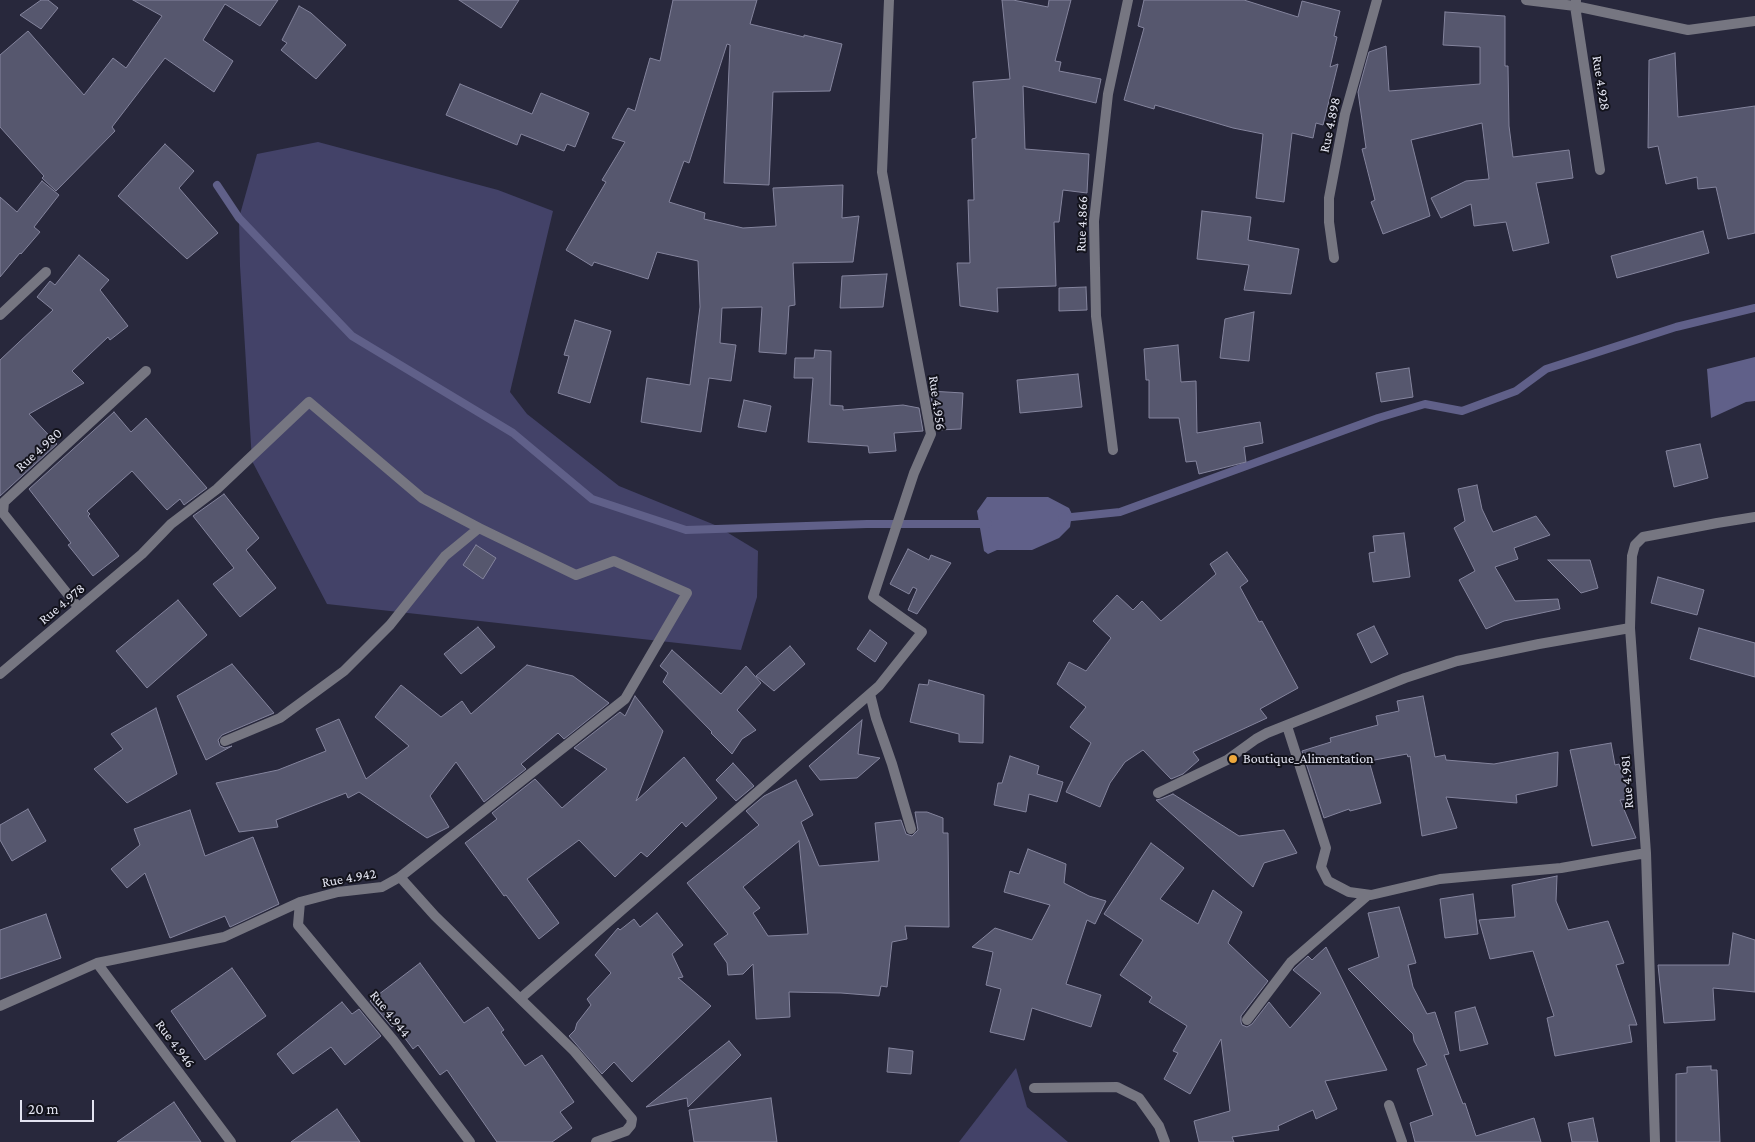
<!DOCTYPE html>
<html>
<head>
<meta charset="utf-8">
<style>
  body { margin:0 }
  #map { position:relative; width:1755px; height:1142px; overflow:hidden; background:#28283c; font-family:"Crimson Pro",serif }
  canvas { display:block }
  .scale { position:absolute; left:20px; top:1100px; width:74px; height:22px; box-sizing:border-box; border:2px solid #e3e4f1; border-top:0; padding-left:6px; font-size:15px; line-height:18px; white-space:nowrap; color:#e3e4f1; -webkit-text-stroke:4px #12121b; paint-order:stroke }
</style>
</head>
<body>
<div id="map">
<canvas width="1755" height="1142"></canvas>
<div class="scale">20 m</div>
</div>
<script>
const g = document.querySelector('canvas').getContext('2d');
g.lineJoin = 'round';
function fillPath(path, color) { g.fillStyle = color; g.fill(path, 'evenodd'); }
const poly = rows => new Path2D(rows.map(r => 'M' + r).join(''));
function stroke(path, color, width, dash) { g.strokeStyle = color; g.lineWidth = width; g.lineCap = dash ? 'butt' : 'round'; g.setLineDash(dash || []); g.stroke(path); }
function drawText(font, color, halo, rows, align = 'center') {
  g.font = font + ' "Crimson Pro",serif'; g.lineWidth = 4; g.setLineDash([]); g.textBaseline = 'middle'; g.strokeStyle = halo; g.fillStyle = color; for (const [text, x, y, turn = 0] of rows) {
    g.save(); g.translate(x, y); g.rotate((+turn || 0) * Math.PI / 180); g.textAlign = isNaN(turn) ? turn : align; if (halo) g.strokeText(text, 0, 0); g.fillText(text, 0, 0); g.restore();
  }
}
fillPath(poly([
  [318,142,498,190,553,211,510,392,527,414,619,486,715,525,758,551,757,597,741,650,327,604,252,461,240,266,239,218,257,154],
  [1016,1068,1027,1107,1068,1142,959,1142]
]), '#434268');
fillPath(poly([
  [1755,357,1755,401,1746,402,1711,418,1707,369],
  [987,497,1048,497,1069,508,1072,514,1070,527,1059,538,1032,550,997,550,988,554,984,551,977,511]
]), '#606089');
stroke(poly([
  [217,185,239,218,352,336,513,433,592,499,686,530,867,524,988,524],
  [1062,518,1120,512,1378,418,1425,404,1462,411,1516,391,1546,369,1676,327,1755,308]
]), '#606089', 8);
const building = poly([
  [41,0,48,0,58,8,41,29,20,15,41,0],
  [133,0,278,0,260,26,225,4,203,40,233,61,214,92,165,58,112,127,115,131,56,191,42,178,44,176,0,127,0,55,28,31,84,95,113,58,126,68,162,16,133,0],
  [459,0,519,0,501,28,459,0],
  [673,0,757,0,750,24,804,37,804,35,842,44,830,91,773,92,769,185,724,183,730,45,727,44,689,163,684,161,669,202,705,213,704,219,743,228,776,226,773,188,843,185,842,218,859,216,853,262,793,263,795,305,789,306,786,354,759,352,762,307,722,308,720,343,736,345,731,381,709,378,701,432,641,422,647,378,690,385,700,307,698,261,657,252,648,279,594,262,592,266,566,250,606,182,602,180,625,142,612,138,628,108,635,111,650,58,660,61,673,0],
  [1002,0,1013,0,1048,7,1049,0,1071,0,1055,61,1061,62,1059,71,1101,79,1096,103,1023,86,1025,149,1089,154,1087,193,1063,190,1059,222,1054,222,1056,286,997,288,998,312,960,306,957,263,970,263,968,200,974,200,972,139,976,138,973,82,1010,79,1002,0],
  [1144,0,1244,0,1298,17,1302,1,1340,11,1334,36,1337,37,1330,67,1338,64,1323,125,1316,123,1313,138,1292,133,1284,202,1256,198,1263,134,1233,128,1155,105,1154,109,1124,100,1144,28,1138,26,1144,0],
  [299,6,311,13,346,45,316,79,281,50,287,43,282,40,299,6],
  [1445,12,1505,16,1505,66,1508,66,1509,126,1513,157,1569,150,1573,178,1536,183,1549,243,1513,251,1506,222,1474,226,1471,204,1441,218,1431,198,1466,181,1489,179,1482,123,1411,140,1430,216,1383,234,1371,202,1375,200,1362,149,1366,148,1358,92,1369,52,1386,46,1389,91,1480,84,1480,47,1443,45,1445,12],
  [1675,53,1678,117,1755,106,1755,233,1728,239,1716,187,1698,189,1697,177,1666,184,1658,146,1648,148,1649,60,1675,53],
  [460,84,532,114,541,93,589,113,575,147,567,144,564,151,521,134,517,145,446,115,460,84],
  [165,144,194,171,179,188,218,233,187,259,118,196,165,144],
  [42,181,59,195,34,227,40,232,21,254,20,253,0,277,0,197,17,212,42,181],
  [1202,211,1251,217,1248,240,1299,249,1291,294,1244,290,1249,265,1197,259,1202,211],
  [1703,231,1709,253,1617,278,1611,256,1703,231],
  [79,255,109,280,100,290,128,326,110,340,108,337,72,371,84,383,29,414,57,444,0,496,0,360,53,310,37,297,50,281,55,285,79,255],
  [887,274,883,307,840,308,842,276,887,274],
  [1086,287,1087,310,1059,311,1059,288,1086,287],
  [1254,312,1249,361,1220,358,1225,319,1254,312],
  [575,320,611,331,590,403,558,393,569,356,564,355,575,320],
  [1178,345,1181,382,1196,381,1197,433,1260,422,1263,443,1244,447,1246,462,1199,474,1196,461,1186,462,1179,418,1149,418,1149,380,1146,380,1144,349,1178,345],
  [815,350,831,351,830,405,843,406,843,410,903,405,919,408,923,431,894,433,896,451,869,453,868,446,808,442,813,378,794,378,795,358,814,358,815,350],
  [1409,368,1413,397,1381,402,1376,373,1409,368],
  [1078,374,1082,407,1020,413,1017,380,1078,374],
  [930,391,963,393,961,429,937,430,930,391],
  [744,400,771,406,766,432,738,427,744,400],
  [114,412,131,432,146,418,207,488,184,505,180,499,167,510,132,471,87,511,90,514,88,516,119,556,93,576,68,545,71,543,29,489,114,412],
  [1700,444,1708,478,1674,487,1666,451,1700,444],
  [1477,485,1482,509,1493,532,1536,516,1550,535,1514,548,1518,559,1495,567,1515,601,1558,599,1560,609,1504,621,1486,629,1459,580,1475,571,1454,528,1465,521,1458,489,1477,485],
  [224,494,259,538,246,550,276,588,240,617,213,584,234,568,193,516,224,494],
  [1404,533,1410,577,1373,582,1369,553,1375,552,1373,536,1404,533],
  [476,545,496,558,483,579,463,565,476,545],
  [908,549,929,560,931,555,951,563,917,614,908,610,917,589,913,587,909,594,890,584,908,549],
  [1227,552,1248,581,1240,587,1259,622,1262,621,1298,688,1260,709,1267,718,1193,752,1199,760,1183,774,1171,779,1143,750,1125,762,1110,783,1100,807,1066,792,1091,743,1070,727,1086,707,1057,684,1069,662,1086,671,1111,638,1093,621,1117,595,1133,610,1142,601,1161,621,1216,574,1210,564,1227,552],
  [1548,560,1590,560,1598,588,1581,593,1548,560],
  [1658,577,1704,590,1697,615,1651,603,1658,577],
  [178,600,207,635,147,688,116,651,178,600],
  [1374,626,1388,654,1371,663,1357,634,1374,626],
  [478,627,495,647,461,674,444,654,478,627],
  [1699,628,1755,643,1755,677,1690,659,1699,628],
  [870,630,887,643,875,662,857,649,870,630],
  [790,646,805,664,774,691,756,676,790,646],
  [672,650,721,694,746,666,761,683,737,710,756,730,742,739,732,754,711,733,712,732,663,682,668,673,660,666,672,650],
  [232,664,274,713,222,735,218,740,220,746,225,748,232,746,206,760,177,696,232,664],
  [527,665,573,676,609,703,564,739,558,733,521,764,526,769,484,802,456,762,430,796,449,827,427,838,359,792,348,798,346,793,276,820,278,827,239,832,216,783,278,770,326,751,316,729,339,719,366,779,409,746,375,717,401,685,441,717,462,701,471,714,527,665],
  [929,680,984,695,983,743,959,742,959,734,910,722,919,684,928,685,929,680],
  [635,696,663,731,636,801,684,757,717,798,686,827,682,822,647,857,641,852,615,877,579,840,527,879,559,923,539,939,506,895,504,896,465,843,497,819,492,813,535,779,562,808,607,769,574,748,620,712,625,716,635,696],
  [1423,696,1435,757,1445,755,1446,760,1494,764,1558,752,1557,786,1516,795,1517,803,1446,797,1457,828,1422,836,1410,756,1408,757,1407,754,1369,761,1381,803,1350,811,1349,809,1324,818,1302,751,1331,742,1330,738,1378,725,1376,716,1399,711,1397,701,1423,696],
  [156,708,177,774,127,803,94,769,123,749,111,734,156,708],
  [862,720,858,754,880,758,857,778,820,780,809,766,862,720],
  [1611,743,1615,765,1619,764,1630,799,1620,800,1636,838,1592,846,1570,750,1611,743],
  [1010,756,1039,766,1037,774,1063,782,1057,802,1029,794,1026,812,994,805,998,783,1002,783,1010,756],
  [733,763,754,786,736,801,716,780,733,763],
  [796,780,813,815,801,822,819,866,879,861,875,823,901,820,906,834,912,836,918,830,915,812,927,812,943,818,943,833,948,833,949,927,905,926,907,939,892,942,887,987,881,986,879,996,841,993,789,992,790,1017,756,1019,753,964,743,974,728,975,727,963,714,944,728,934,687,883,759,825,746,811,764,796,796,780],
  [799,841,808,934,768,936,753,913,760,908,743,887,799,841],
  [1173,794,1239,836,1284,830,1297,853,1264,863,1253,887,1156,800,1161,799,1173,794],
  [28,809,46,841,12,861,0,840,0,825,28,809],
  [190,810,205,856,253,837,279,904,230,927,225,916,170,938,145,873,127,888,111,869,140,845,134,829,190,810],
  [1151,843,1184,868,1160,899,1198,924,1213,890,1242,912,1228,943,1268,981,1241,1016,1241,1022,1242,1025,1247,1027,1252,1024,1269,1002,1290,1028,1321,993,1293,970,1308,956,1312,960,1326,947,1387,1070,1325,1081,1337,1109,1316,1119,1313,1110,1278,1126,1279,1130,1232,1137,1234,1142,1199,1142,1194,1121,1230,1111,1221,1039,1190,1094,1164,1079,1178,1053,1173,1051,1187,1026,1149,1002,1152,997,1120,975,1143,940,1104,914,1151,843],
  [1028,849,1066,864,1064,883,1089,896,1106,901,1095,924,1087,920,1066,984,1101,995,1091,1027,1032,1008,1024,1040,990,1032,1001,989,986,985,993,952,972,947,995,928,1032,940,1050,905,1004,892,1010,871,1019,874,1028,849],
  [1557,876,1556,901,1568,930,1608,921,1624,963,1616,965,1637,1025,1629,1025,1632,1042,1555,1056,1547,1018,1554,1016,1533,951,1490,959,1479,920,1515,917,1512,885,1557,876],
  [1473,894,1478,934,1445,938,1440,899,1473,894],
  [1399,907,1416,963,1408,965,1413,987,1427,1014,1435,1012,1449,1054,1444,1055,1463,1104,1465,1103,1476,1136,1534,1118,1541,1142,1415,1142,1410,1123,1433,1115,1417,1069,1427,1065,1414,1041,1413,1034,1348,969,1379,957,1368,913,1399,907],
  [657,913,683,945,672,954,683,977,678,978,711,1006,632,1082,614,1062,602,1074,569,1036,575,1030,577,1023,591,1005,587,999,611,973,595,955,618,928,620,930,634,919,640,927,657,913],
  [46,914,61,958,0,979,0,930,46,914],
  [1733,933,1755,940,1755,992,1713,988,1715,1020,1664,1023,1658,965,1729,965,1733,933],
  [420,963,464,1023,488,1007,504,1030,501,1032,525,1066,542,1055,574,1102,560,1112,572,1128,552,1142,497,1142,447,1070,440,1075,418,1045,413,1049,395,1025,392,1027,370,1001,420,963],
  [232,968,266,1016,205,1060,171,1011,232,968],
  [342,1002,352,1014,359,1009,381,1036,345,1065,331,1047,293,1074,277,1054,342,1002],
  [1475,1007,1488,1044,1460,1051,1455,1012,1475,1007],
  [729,1041,741,1055,688,1107,687,1098,646,1107,729,1041],
  [889,1048,913,1051,911,1074,887,1072,889,1048],
  [1711,1066,1711,1070,1717,1070,1720,1142,1676,1142,1676,1074,1687,1073,1687,1067,1711,1066],
  [771,1098,777,1142,694,1142,689,1110,771,1098],
  [174,1102,201,1142,117,1142,174,1102],
  [337,1109,360,1142,291,1142,337,1109],
  [1593,1118,1598,1142,1572,1142,1568,1123,1593,1118]
]);
fillPath(building, '#56576e');
stroke(building, '#84849d', 1);
stroke(poly([
  [1526,0,1575,6,1688,30,1755,21],
  [1576,1,1575,6,1600,170],
  [1334,258,1329,222,1329,198,1345,114,1377,0],
  [0,315,46,272],
  [1113,450,1096,316,1094,221,1108,94,1128,0],
  [78,607,3,513,4,502,146,371],
  [0,674,142,554,171,524,217,489,309,402,422,498,479,528],
  [870,694,876,718,892,764,911,829],
  [1287,726,1326,848,1321,867,1328,881,1349,892,1371,895,1440,879,1561,868,1646,853],
  [225,741,280,718,344,671,390,625,445,556,479,528,576,575,614,561,687,593,625,699,400,877],
  [1158,793,1227,760,1256,739,1267,733,1405,678,1457,661,1539,644,1630,628],
  [300,902,298,925,394,1041,470,1142],
  [97,963,231,1142],
  [521,998,879,686,922,632,873,597,914,473,931,434,882,172,889,0],
  [0,1006,97,963,224,937,300,902,338,892,382,887,400,877,435,916,574,1051,632,1119,631,1125,626,1131,596,1142],
  [1247,1020,1291,962,1368,895],
  [1034,1088,1117,1087,1139,1098,1159,1126,1165,1142],
  [1389,1105,1402,1142],
  [1655,1142,1646,853,1630,628,1632,556,1635,545,1643,537,1717,523,1755,517]
]), '#767681', 10);
for (const [x, y, r, color] of [
  [1233,759,5,"#eea83c"]
]) { const dot = new Path2D(); dot.arc(x, y, r, 0, 2 * Math.PI); g.fillStyle = color; g.fill(dot); stroke(dot, '#12121b', 2); }
drawText('14px', '#e3e4f1', '#12121b', [
  ["Rue 4.928",1601,83,81],
  ["Rue 4.898",1330,125,-78],
  ["Rue 4.866",1082,224,-88],
  ["Rue 4.956",937,403,82],
  ["Rue 4.980",39,450,-42],
  ["Rue 4.978",62,604,-40],
  ["Rue 4.981",1627,782,-94],
  ["Rue 4.942",349,878,-10],
  ["Rue 4.944",390,1014,51],
  ["Rue 4.946",175,1044,53]
]);
drawText('14px', '#e3e4f1', '#12121b', [
  ["Boutique_Alimentation",1243,759]
], 'left');
</script>
</body>
</html>
